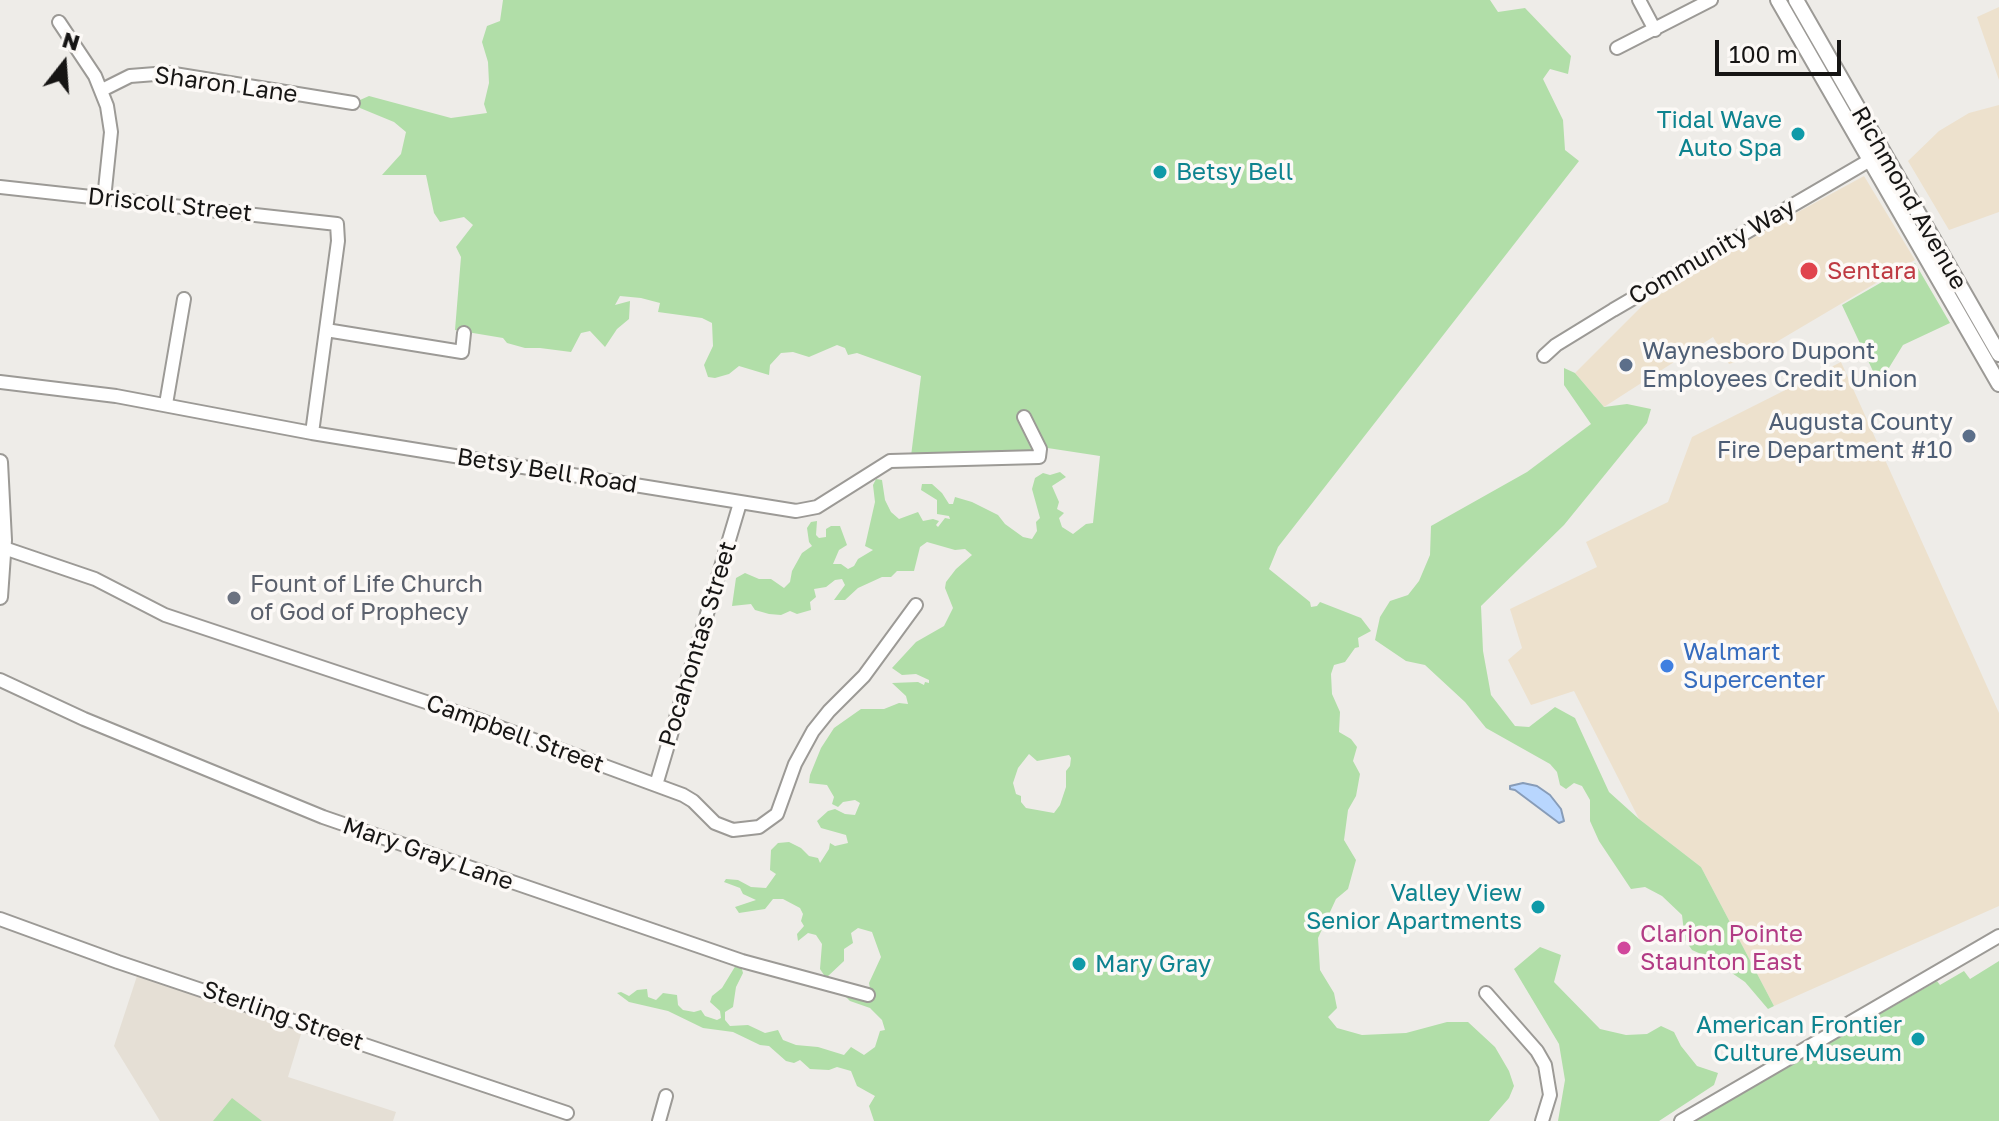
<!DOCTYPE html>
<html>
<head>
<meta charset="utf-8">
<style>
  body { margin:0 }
  #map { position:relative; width:1999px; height:1121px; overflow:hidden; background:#eeece8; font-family:"Golos Text",sans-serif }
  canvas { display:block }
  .north { position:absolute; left:24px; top:24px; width:80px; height:80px; -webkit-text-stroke:6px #fcf9f6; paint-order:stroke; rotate:17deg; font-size:22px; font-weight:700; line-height:32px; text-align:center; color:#161514 }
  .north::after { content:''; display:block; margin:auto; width:28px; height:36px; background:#161514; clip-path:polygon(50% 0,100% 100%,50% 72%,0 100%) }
  .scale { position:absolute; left:1715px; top:40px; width:126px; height:36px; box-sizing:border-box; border:4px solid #161514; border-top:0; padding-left:10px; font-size:24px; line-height:28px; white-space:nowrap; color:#161514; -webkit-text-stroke:6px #fcf9f6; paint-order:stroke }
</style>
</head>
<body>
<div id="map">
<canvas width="1999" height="1121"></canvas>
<div class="north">N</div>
<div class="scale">100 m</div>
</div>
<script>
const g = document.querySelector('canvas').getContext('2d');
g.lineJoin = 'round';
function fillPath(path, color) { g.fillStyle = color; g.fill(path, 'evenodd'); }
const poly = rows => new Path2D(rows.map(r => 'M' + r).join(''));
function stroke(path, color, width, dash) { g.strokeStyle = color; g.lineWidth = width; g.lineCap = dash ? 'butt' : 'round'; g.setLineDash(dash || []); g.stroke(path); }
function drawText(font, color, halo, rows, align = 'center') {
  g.font = font + ' "Golos Text",sans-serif'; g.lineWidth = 7; g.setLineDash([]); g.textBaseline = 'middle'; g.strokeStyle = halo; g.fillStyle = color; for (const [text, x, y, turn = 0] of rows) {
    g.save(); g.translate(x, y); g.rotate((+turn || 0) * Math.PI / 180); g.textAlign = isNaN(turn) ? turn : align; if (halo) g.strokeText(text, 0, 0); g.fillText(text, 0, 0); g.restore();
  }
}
fillPath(poly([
  [1999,7,1999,80,1977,17],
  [1999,105,1999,212,1949,230,1908,161,1939,131,1969,113],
  [1864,176,1915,260,1751,357,1729,364,1713,337,1604,407,1575,373,1644,304,1776,224],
  [1841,362,1999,713,1999,906,1774,1006,1701,867,1639,819,1574,691,1531,705,1508,660,1522,648,1510,609,1597,567,1586,542,1668,502,1692,437]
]), '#ede1cd');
fillPath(poly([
  [138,973,302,1031,288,1077,396,1112,393,1121,160,1121,114,1046]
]), '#e5dfd5');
fillPath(poly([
  [503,0,1490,0,1498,12,1525,8,1571,56,1568,74,1550,69,1543,79,1563,120,1565,150,1579,161,1278,547,1269,569,1310,602,1311,607,1317,606,1320,602,1361,618,1371,631,1358,638,1359,647,1355,648,1345,662,1334,665,1331,674,1332,694,1340,712,1339,732,1351,739,1357,747,1353,761,1360,774,1356,796,1348,810,1344,840,1356,860,1348,889,1336,899,1318,938,1320,970,1334,993,1337,1008,1328,1017,1337,1028,1362,1035,1406,1033,1447,1022,1468,1022,1495,1047,1509,1071,1514,1086,1509,1098,1489,1121,874,1121,869,1106,875,1096,857,1086,851,1071,837,1067,829,1070,810,1069,800,1060,794,1063,786,1061,769,1046,760,1045,733,1032,703,1028,668,1011,629,1002,617,993,621,992,629,996,637,990,647,989,648,997,656,1000,663,993,677,995,678,1005,683,1010,694,1012,701,1010,705,1016,717,1020,721,1018,720,1011,710,1002,712,996,722,988,736,965,741,966,743,973,736,987,733,1007,725,1012,725,1020,730,1026,748,1025,765,1033,778,1030,783,1040,796,1045,818,1047,844,1055,851,1047,864,1055,875,1047,880,1031,885,1030,882,1020,870,1008,850,1001,845,996,847,992,871,995,869,983,881,957,872,932,858,928,851,933,853,943,844,949,844,961,826,978,820,969,822,944,816,935,808,933,798,941,797,934,804,926,801,921,803,914,800,908,783,899,773,899,765,909,739,913,735,907,756,900,743,894,740,888,724,882,726,879,738,880,751,887,766,888,776,874,770,870,771,850,778,843,789,842,801,848,809,856,818,858,820,863,829,849,830,843,835,846,848,843,846,835,821,828,817,821,828,811,835,809,845,814,855,815,860,803,855,800,843,802,838,807,832,804,834,797,827,785,809,783,810,775,821,748,834,728,861,709,884,709,899,703,908,704,906,696,892,683,918,682,924,685,925,682,929,683,929,680,916,674,902,675,892,668,916,642,944,626,953,608,945,588,946,582,956,569,972,555,965,549,955,550,927,542,920,547,914,571,897,571,891,577,882,577,858,588,845,600,834,600,845,585,842,579,835,580,826,587,814,589,816,597,810,602,811,610,797,614,790,611,781,615,769,614,755,610,751,604,732,606,736,578,745,573,759,579,771,579,784,588,790,582,792,571,802,553,812,546,809,542,807,528,811,522,817,521,816,535,819,538,826,537,826,529,831,526,840,526,847,545,839,550,833,564,841,564,848,569,854,566,858,559,873,550,865,546,875,502,873,485,876,479,882,480,885,500,891,512,899,519,918,512,923,521,933,519,939,521,936,525,938,527,945,518,950,519,949,516,937,514,937,500,921,490,922,484,932,484,942,493,949,504,953,504,955,497,972,502,998,515,1005,524,1023,537,1032,539,1037,531,1036,522,1040,518,1032,489,1035,478,1043,473,1050,475,1060,472,1066,477,1052,486,1059,502,1057,509,1064,513,1059,518,1062,527,1073,534,1086,524,1093,523,1100,456,1041,447,1033,453,911,456,921,376,857,353,848,355,845,348,837,345,809,357,793,352,781,353,770,365,769,375,739,366,729,374,715,378,708,377,704,365,713,346,712,323,702,318,658,312,660,303,641,298,620,296,615,305,630,301,629,319,617,329,605,347,590,331,581,333,571,352,540,348,525,348,507,343,503,338,455,330,461,257,456,247,473,225,464,217,440,222,434,213,426,175,382,175,401,154,406,132,394,122,360,108,360,100,369,96,451,118,487,113,484,104,489,83,488,62,482,42,487,26,500,21],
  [1029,754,1037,761,1069,755,1071,758,1070,766,1066,771,1066,787,1060,805,1054,813,1026,808,1021,802,1021,796,1016,794,1013,783,1018,768],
  [1915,263,1950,323,1903,345,1879,384,1842,305],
  [1564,368,1575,373,1604,407,1627,404,1651,409,1647,423,1564,525,1481,606,1483,651,1491,695,1515,726,1529,727,1555,707,1575,718,1609,792,1639,819,1701,867,1774,1006,1768,1009,1745,982,1710,958,1692,950,1685,940,1682,915,1662,896,1645,887,1631,889,1599,841,1590,821,1590,800,1582,786,1574,783,1566,789,1560,785,1557,772,1550,764,1486,728,1465,702,1425,665,1406,661,1375,640,1380,617,1390,601,1408,595,1419,581,1430,555,1431,526,1527,472,1591,424,1564,385],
  [1540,947,1561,955,1554,982,1600,1029,1626,1035,1647,1034,1661,1026,1674,1032,1681,1046,1697,1066,1718,1073,1714,1085,1659,1121,1558,1121,1565,1080,1559,1044,1514,969],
  [1999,961,1999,1121,1695,1121,1937,981,1940,985,1964,971,1970,979],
  [232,1098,262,1121,213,1121]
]), '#b1dea8');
const water = poly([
  [1523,783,1537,786,1550,795,1561,809,1564,821,1559,823,1515,790,1510,789,1510,786,1523,783]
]);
fillPath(water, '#b8d6fe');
stroke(water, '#879cb8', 2);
const minor = poly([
  [1639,0,1655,30],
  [59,22,95,76,107,106,111,132,104,199],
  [1617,48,1711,0],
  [102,90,130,76,168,73,353,103],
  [0,187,337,224,338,241,312,433],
  [326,330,462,352,464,333],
  [1544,356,1556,345,1613,310,1870,160,1886,157],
  [0,382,116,396,312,433,796,511,817,507,890,461,1039,457,1040,449,1024,417],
  [166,404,184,299],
  [4,548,95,579,165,615,474,718,683,795,693,801,715,823,733,830,759,827,777,814,795,764,813,731,829,711,864,676,916,605],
  [0,680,84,719,323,817,742,961,868,995],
  [656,785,740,503],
  [0,919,118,962,567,1113],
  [1486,993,1537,1051,1545,1065,1550,1095,1542,1121],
  [659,1121,666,1096],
  [1681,1121,1999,936]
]);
const major = poly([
  [1778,0,1999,384],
  [1796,0,1999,354],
  [0,462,4,540,0,597]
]);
stroke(minor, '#9c9a96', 16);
stroke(major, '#9c9a96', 18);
stroke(minor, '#fff', 12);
stroke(major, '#fff', 14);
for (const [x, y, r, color] of [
  [1798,134,8,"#0f9aa8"],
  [1160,172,8,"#0f9aa8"],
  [1809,271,10,"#e0444e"],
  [1626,365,8,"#5c6f8a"],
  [1969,436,8,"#5c6f8a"],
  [234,598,8,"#6b7280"],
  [1667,666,8,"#3f7fe0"],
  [1538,907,8,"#0f9aa8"],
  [1624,948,8,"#d1479c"],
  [1079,964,8,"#0f9aa8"],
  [1918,1039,8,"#0f9aa8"]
]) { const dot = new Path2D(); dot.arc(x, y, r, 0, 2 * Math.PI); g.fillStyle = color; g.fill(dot); stroke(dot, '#fcf9f6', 3); }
drawText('24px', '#161514', '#fcf9f6', [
  ["Sharon Lane",226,85,8],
  ["Richmond Avenue",1909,198,60],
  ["Driscoll Street",170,205,6],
  ["Community Way",1712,252,-30],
  ["Betsy Bell Road",547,471,9],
  ["Pocahontas Street",698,644,-73],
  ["Campbell Street",515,734,20],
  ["Mary Gray Lane",428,854,19],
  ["Sterling Street",283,1016,19]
]);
drawText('24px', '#0d838f', '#fcf9f6', [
  ["Tidal Wave",1782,120],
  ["Auto Spa",1782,148],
  ["Betsy Bell",1176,172,"left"],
  ["Valley View",1522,893],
  ["Senior Apartments",1522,921],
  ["Mary Gray",1095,964,"left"],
  ["American Frontier",1902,1025],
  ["Culture Museum",1902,1053]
], 'right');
drawText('24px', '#be3a42', '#fcf9f6', [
  ["Sentara",1827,271]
], 'left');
drawText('24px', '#4e5e75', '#fcf9f6', [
  ["Waynesboro Dupont",1642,351],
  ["Employees Credit Union",1642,379],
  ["Augusta County",1953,422,"right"],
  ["Fire Department #10",1953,450,"right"]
], 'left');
drawText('24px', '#5b616d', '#fcf9f6', [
  ["Fount of Life Church",250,584],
  ["of God of Prophecy",250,612]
], 'left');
drawText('24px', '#366cbe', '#fcf9f6', [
  ["Walmart",1683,652],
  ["Supercenter",1683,680]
], 'left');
drawText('24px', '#b23c85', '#fcf9f6', [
  ["Clarion Pointe",1640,934],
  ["Staunton East",1640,962]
], 'left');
</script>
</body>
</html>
